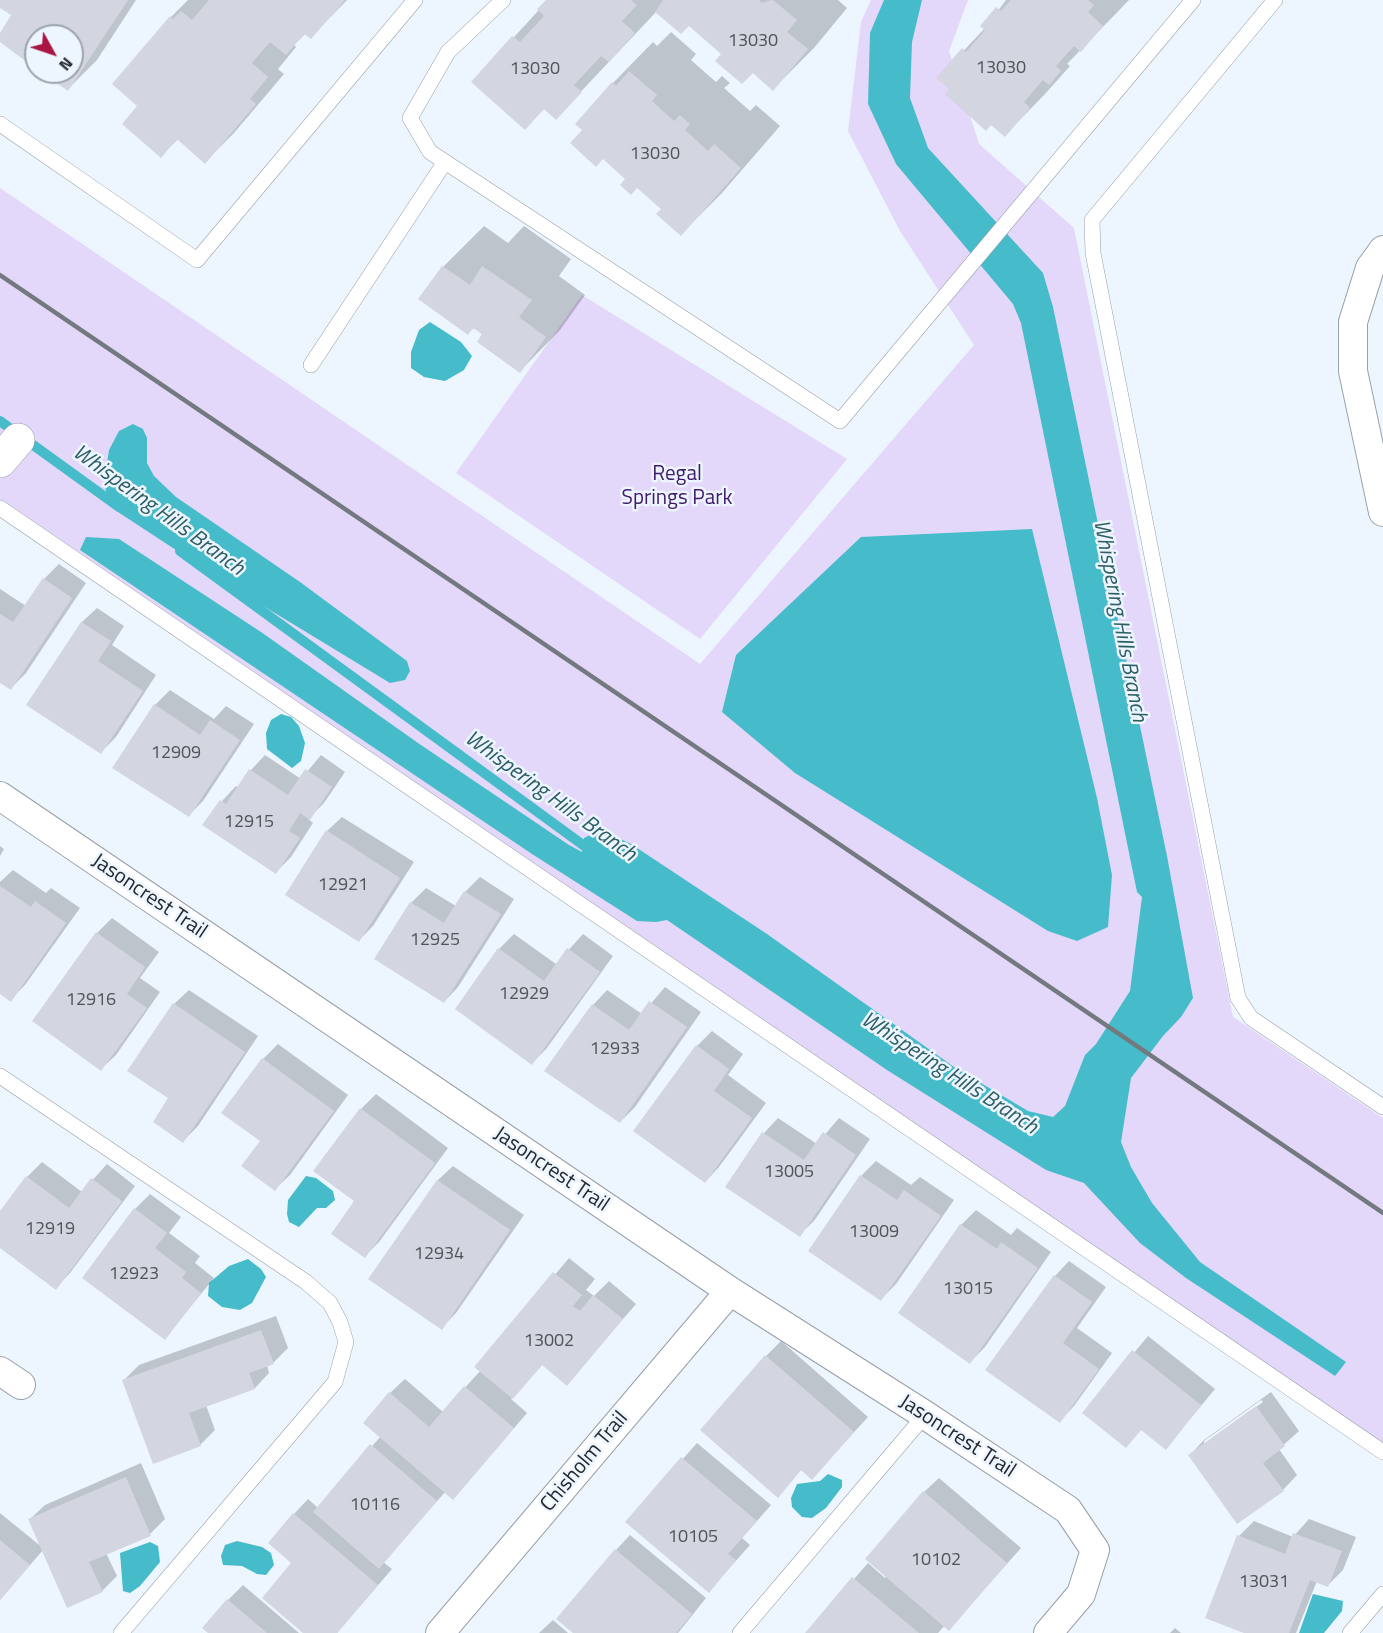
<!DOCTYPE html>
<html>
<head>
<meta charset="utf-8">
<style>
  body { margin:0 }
  #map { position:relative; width:1383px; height:1633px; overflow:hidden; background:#edf5ff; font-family:"Titillium Web",sans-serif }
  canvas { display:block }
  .north { position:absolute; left:24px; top:24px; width:60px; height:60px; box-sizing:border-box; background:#edf5ff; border:2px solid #9da3aa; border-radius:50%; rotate:130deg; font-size:16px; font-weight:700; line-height:24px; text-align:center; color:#24272b }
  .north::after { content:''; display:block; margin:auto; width:21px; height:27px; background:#aa1542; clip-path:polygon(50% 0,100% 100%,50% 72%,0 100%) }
</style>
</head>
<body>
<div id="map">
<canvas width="1383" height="1633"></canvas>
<div class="north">N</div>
</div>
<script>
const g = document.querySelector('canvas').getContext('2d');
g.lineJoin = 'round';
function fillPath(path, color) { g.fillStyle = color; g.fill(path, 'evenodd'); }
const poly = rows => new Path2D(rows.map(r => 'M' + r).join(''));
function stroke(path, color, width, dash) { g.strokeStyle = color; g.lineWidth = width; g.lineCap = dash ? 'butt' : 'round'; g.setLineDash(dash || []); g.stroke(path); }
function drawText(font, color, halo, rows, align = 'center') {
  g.font = font + ' "Titillium Web",sans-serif'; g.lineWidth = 5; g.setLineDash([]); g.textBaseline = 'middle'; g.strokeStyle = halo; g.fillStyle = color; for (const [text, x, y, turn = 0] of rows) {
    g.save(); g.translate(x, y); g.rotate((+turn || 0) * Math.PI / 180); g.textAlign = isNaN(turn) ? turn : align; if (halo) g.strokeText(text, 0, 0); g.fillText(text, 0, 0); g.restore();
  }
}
fillPath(poly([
  [871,0,968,0,949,51,979,144,1074,228,1233,1017,1383,1118,1383,1452,0,509,0,188,700,664,974,345,900,231,848,131,861,22],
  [582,295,847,459,700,639,456,473]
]), '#e3d7fa');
fillPath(poly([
  [884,0,922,0,912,42,910,98,928,148,1043,273,1053,307,1167,856,1193,998,1181,1017,1163,1036,1131,1078,1121,1142,1131,1167,1152,1203,1200,1262,1346,1362,1335,1376,1186,1278,1140,1243,1084,1183,1046,1170,887,1070,667,920,656,922,637,921,532,854,80,550,86,537,119,539,261,632,418,743,569,845,582,852,584,838,600,830,631,844,767,934,954,1067,1028,1111,1053,1117,1065,1106,1085,1055,1096,1044,1130,991,1142,897,1137,892,1021,323,1013,304,896,164,868,104,870,33],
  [430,322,461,342,472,356,464,370,445,381,424,377,411,368,411,352,419,330],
  [133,424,143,429,147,438,147,463,154,476,176,497,300,582,407,661,410,671,405,680,390,683,237,590,118,512,108,500,104,482,109,450,119,431],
  [1032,529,1097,798,1112,875,1108,927,1077,941,1048,931,795,773,722,712,736,655,861,537],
  [281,714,291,717,299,726,305,743,301,761,292,768,267,749,266,733,271,720],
  [306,1176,316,1178,333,1191,335,1200,326,1208,317,1208,299,1227,289,1222,287,1214,288,1200],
  [248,1259,261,1269,266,1277,252,1303,240,1310,222,1307,208,1296,209,1283,229,1266],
  [828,1474,842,1480,842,1487,826,1508,812,1518,802,1517,792,1507,791,1498,797,1484,820,1481],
  [237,1541,262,1547,271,1553,274,1565,266,1575,257,1574,242,1566,223,1565,221,1556,225,1545],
  [150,1542,158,1546,160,1562,140,1586,130,1593,123,1591,120,1553],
  [1313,1594,1343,1601,1342,1611,1324,1633,1299,1633]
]), '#46bcca');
fillPath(poly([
  [0,0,136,0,97,60,68,89,43,72,72,72,72,36,36,36,36,67,0,40,13,15,0,6],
  [188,0,347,0,311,37,306,33,294,45,296,47,278,69,284,74,234,133,205,162,178,139,161,156,140,106,171,17],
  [548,0,838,0,847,8,814,48,773,89,753,72,723,53,689,24,657,11,556,118,545,108,525,128,473,82],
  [1006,0,1129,0,1067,64,1070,66,1045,94,1005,135,938,78,985,28],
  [671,32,696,54,691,60,716,82,722,76,730,83,724,88,750,111,756,105,780,126,722,193,681,234,663,209,627,179,584,129,613,83,653,42,657,46],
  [484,226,508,243,524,226,571,259,559,276,585,295,560,330,520,371,475,327,468,333,421,299,443,267],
  [59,564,86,583,26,673,11,688,0,681,0,589,26,606,44,579],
  [97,608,124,626,112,645,156,675,116,737,101,752,28,705,82,622],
  [170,690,214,719,226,706,254,724,203,801,189,815,155,705],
  [265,755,301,779,321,755,345,772,324,803,308,819,313,823,291,857,276,872,222,801,236,786,239,788,251,770],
  [342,817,414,862,373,926,359,940,327,831],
  [0,846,4,849,0,856],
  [13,870,46,893,51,888,80,908,25,985,10,1000,0,992,0,882],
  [480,877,514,899,458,987,444,1002,376,959,411,903,426,888,456,906,465,892],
  [112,918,159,952,140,978,160,992,116,1055,101,1069,97,933],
  [514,934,556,964,583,934,613,956,547,1048,532,1063,457,1008,499,949],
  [665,987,701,1012,635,1107,620,1122,593,1005,607,990,642,1014],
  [189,990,258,1036,198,1126,183,1141,170,1097,174,1004],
  [712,1031,743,1054,728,1075,766,1103,719,1167,705,1182,697,1046],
  [278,1044,348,1095,290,1175,275,1189,262,1141,223,1113,263,1059],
  [376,1094,448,1148,379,1242,365,1256,356,1201,361,1109],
  [778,1118,817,1144,839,1118,870,1139,814,1221,799,1235,727,1186,764,1133],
  [876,1161,911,1185,920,1177,954,1200,896,1284,881,1299,861,1176],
  [42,1162,82,1192,107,1164,135,1186,70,1273,56,1288,0,1246,0,1214,27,1177],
  [453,1166,524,1215,456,1313,441,1328,370,1278,438,1180],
  [150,1194,181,1217,169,1233,200,1256,195,1263,214,1278,165,1338,84,1277,135,1209],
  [976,1210,1011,1235,1017,1228,1051,1252,985,1347,970,1362,961,1225],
  [569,1258,595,1279,586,1290,594,1296,609,1281,636,1304,567,1384,543,1364,511,1399,527,1413,467,1483,446,1491,383,1562,392,1569,337,1633,305,1633,294,1562,294,1514,308,1499,318,1508,381,1436,390,1393,405,1379,443,1412,481,1370,477,1367],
  [1069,1261,1106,1287,1077,1328,1112,1353,1074,1406,1060,1421,1055,1276],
  [276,1316,288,1348,273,1363,267,1365,269,1373,255,1388,206,1405,215,1430,200,1445,124,1380,139,1365],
  [1148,1336,1215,1389,1166,1448,1142,1429,1126,1446,1084,1413],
  [781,1341,868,1417,812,1478,802,1469,777,1496,766,1356],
  [1271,1392,1299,1431,1279,1449,1297,1475,1283,1490,1190,1455,1204,1440],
  [1261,1400,1263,1402,1204,1445,1204,1441],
  [697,1443,771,1505,742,1538,750,1545,709,1591,627,1522],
  [141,1463,165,1519,150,1534,106,1553,117,1576,102,1591,43,1550,0,1600,0,1513,43,1548,30,1519,45,1505],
  [939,1478,1021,1548,949,1629,945,1625,938,1633,807,1633,868,1563,885,1578,924,1492],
  [1309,1519,1356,1537,1343,1570,1328,1585,1317,1581,1296,1633,1248,1633,1239,1536,1254,1521,1293,1537],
  [630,1535,706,1598,678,1633,575,1633,616,1550],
  [243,1585,299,1633,210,1633,228,1600],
  [553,1620,568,1633,539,1633],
  [1175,1628,1181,1633,1170,1633]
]), '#0003');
stroke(poly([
  [0,421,119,507],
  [180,551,594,853]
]), '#46bcca', 10);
fillPath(poly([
  [0,0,128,0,68,91,40,72,72,72,72,36,36,36,36,69,0,42,0,33,11,15,0,8],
  [209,0,345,0,311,39,304,34,286,55,270,42,252,63,268,77,250,99,256,104,205,164,177,139,161,158,122,124,137,106,112,84,170,16,173,19,181,11,192,20],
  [546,0,631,0,637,5,622,21,635,33,609,62,601,56,574,85,582,92,556,120,544,109,525,130,471,82,512,36,520,42,544,16,537,9],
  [663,0,759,0,762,3,773,0,797,20,787,32,808,49,773,91,753,73,742,84,715,61,721,54,689,26,681,34,655,12],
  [1011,0,1088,0,1094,5,1088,12,1103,26,1081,52,1074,46,1056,66,1061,71,1049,85,1043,80,1024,102,1030,108,1005,137,991,125,986,131,945,94,949,89,936,78,962,48,966,52,985,30,980,26,996,7,1001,11],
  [629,71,657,95,652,101,674,121,680,115,690,124,685,130,708,151,714,144,741,168,681,236,656,214,661,209,637,188,631,195,620,185,625,179,603,159,596,167,570,143,582,130,575,124,612,82,616,86],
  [442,266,470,285,482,266,532,300,519,317,546,337,520,373,477,342,482,334,473,328,468,335,418,299],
  [43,578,72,598,11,690,0,683,0,614,13,622],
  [81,622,111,641,98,661,143,691,101,754,26,705],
  [154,704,200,735,210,720,240,740,189,817,112,768],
  [249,769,288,795,305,769,332,787,310,820,300,813,289,831,300,838,276,874,202,825,220,800,226,804],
  [326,830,400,878,359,942,285,895],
  [0,886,31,907,35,901,66,923,11,1002,0,994],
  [464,891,501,914,444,1003,374,959,410,902,444,923],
  [96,932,145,967,127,994,147,1008,101,1071,32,1021],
  [498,948,544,981,567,948,600,972,532,1065,455,1009],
  [649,1001,687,1027,620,1123,544,1071,592,1004,629,1030],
  [173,1003,245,1052,183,1143,153,1122,168,1098,127,1071],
  [696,1045,729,1069,714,1091,752,1118,705,1183,633,1131],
  [262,1058,334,1111,275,1191,241,1166,260,1141,221,1113],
  [360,1108,435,1163,365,1258,331,1234,354,1201,313,1171],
  [762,1132,804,1160,823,1132,856,1155,800,1237,725,1187],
  [860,1175,897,1200,904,1190,941,1216,881,1301,808,1251],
  [26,1176,69,1208,91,1178,122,1201,56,1290,0,1248,0,1211],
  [437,1180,510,1230,442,1330,368,1279],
  [134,1208,167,1233,155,1248,186,1272,182,1278,201,1293,165,1340,82,1278],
  [960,1224,997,1249,1001,1242,1038,1268,970,1364,898,1313],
  [553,1272,582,1295,573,1306,580,1311,593,1295,623,1319,567,1386,542,1365,513,1399,474,1367],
  [1054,1275,1092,1302,1063,1343,1099,1369,1060,1423,985,1370],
  [261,1330,274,1364,249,1373,255,1389,189,1413,201,1446,153,1464,122,1380],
  [1132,1350,1201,1405,1166,1450,1141,1430,1126,1448,1082,1413],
  [765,1355,854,1432,812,1480,801,1470,778,1498,700,1430],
  [464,1386,514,1428,453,1500,363,1423,389,1392,429,1427],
  [1256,1406,1285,1446,1263,1463,1284,1491,1237,1524,1188,1455],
  [370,1444,437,1501,379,1569,313,1512],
  [681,1457,757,1521,728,1554,736,1560,709,1593,625,1522],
  [126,1477,151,1536,89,1562,103,1592,67,1608,28,1519],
  [923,1491,1007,1563,949,1631,865,1559],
  [293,1513,378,1585,337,1633,303,1633,262,1598,291,1563,268,1543],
  [1293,1533,1342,1551,1328,1587,1310,1580,1289,1633,1244,1633,1205,1618,1237,1535,1285,1554],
  [0,1540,30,1565,0,1600],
  [615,1549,692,1614,676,1633,573,1633,556,1619],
  [852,1577,919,1633,805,1633],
  [227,1599,267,1633,208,1633,202,1628]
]), '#d3d6e1');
const lane = poly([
  [503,0,448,52,410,118,430,152,840,421,1193,0],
  [1275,0,1092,220,1093,253,1238,998,1251,1018,1383,1107],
  [0,124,197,260,415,0],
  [311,365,445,162],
  [0,508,1383,1452],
  [0,1076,306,1282,330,1303,340,1322,346,1342,335,1382,121,1633],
  [740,1633,925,1415],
  [1350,1633,1383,1594]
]);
const street = poly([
  [1383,250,1370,268,1353,322,1353,371,1383,512],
  [0,796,730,1291,925,1415,1068,1510,1095,1550,1081,1594,1048,1633],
  [0,1371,21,1385],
  [440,1633,730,1291]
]);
const secondary = poly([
  [0,461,18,440]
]);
stroke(lane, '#989fa8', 16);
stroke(street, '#989fa8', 30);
stroke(secondary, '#989fa8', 34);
stroke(lane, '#fff', 15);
stroke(street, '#fff', 28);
stroke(secondary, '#fff', 33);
stroke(poly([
  [0,275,1383,1213]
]), '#74797f', 4.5);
drawText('18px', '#505358', null, [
  ["13030",753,42],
  ["13030",1001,69],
  ["13030",535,70],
  ["13030",655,155],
  ["12909",176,754],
  ["12915",249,823],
  ["12921",343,886],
  ["12925",435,941],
  ["12929",524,995],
  ["12916",91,1001],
  ["12933",615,1050],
  ["13005",789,1173],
  ["12919",50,1230],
  ["13009",874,1233],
  ["12934",439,1255],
  ["12923",134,1275],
  ["13015",968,1290],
  ["13002",549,1342],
  ["10116",375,1506],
  ["10105",693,1538],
  ["10102",936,1561],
  ["13031",1264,1583]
]);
drawText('21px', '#411a6d', '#edf5ff', [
  ["Regal",677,475],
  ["Springs Park",677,499]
]);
drawText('21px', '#24272b', '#edf5ff', [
  ["Jasoncrest Trail",149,897,34],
  ["Jasoncrest Trail",551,1170,34],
  ["Jasoncrest Trail",957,1437,33],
  ["Chisholm Trail",585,1462,-50]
]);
drawText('italic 22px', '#2c5e64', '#edf5ff', [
  ["Whispering Hills Branch",158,511,36],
  ["Whispering Hills Branch",1119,621,79],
  ["Whispering Hills Branch",550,797,36],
  ["Whispering Hills Branch",949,1074,33]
]);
</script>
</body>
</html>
